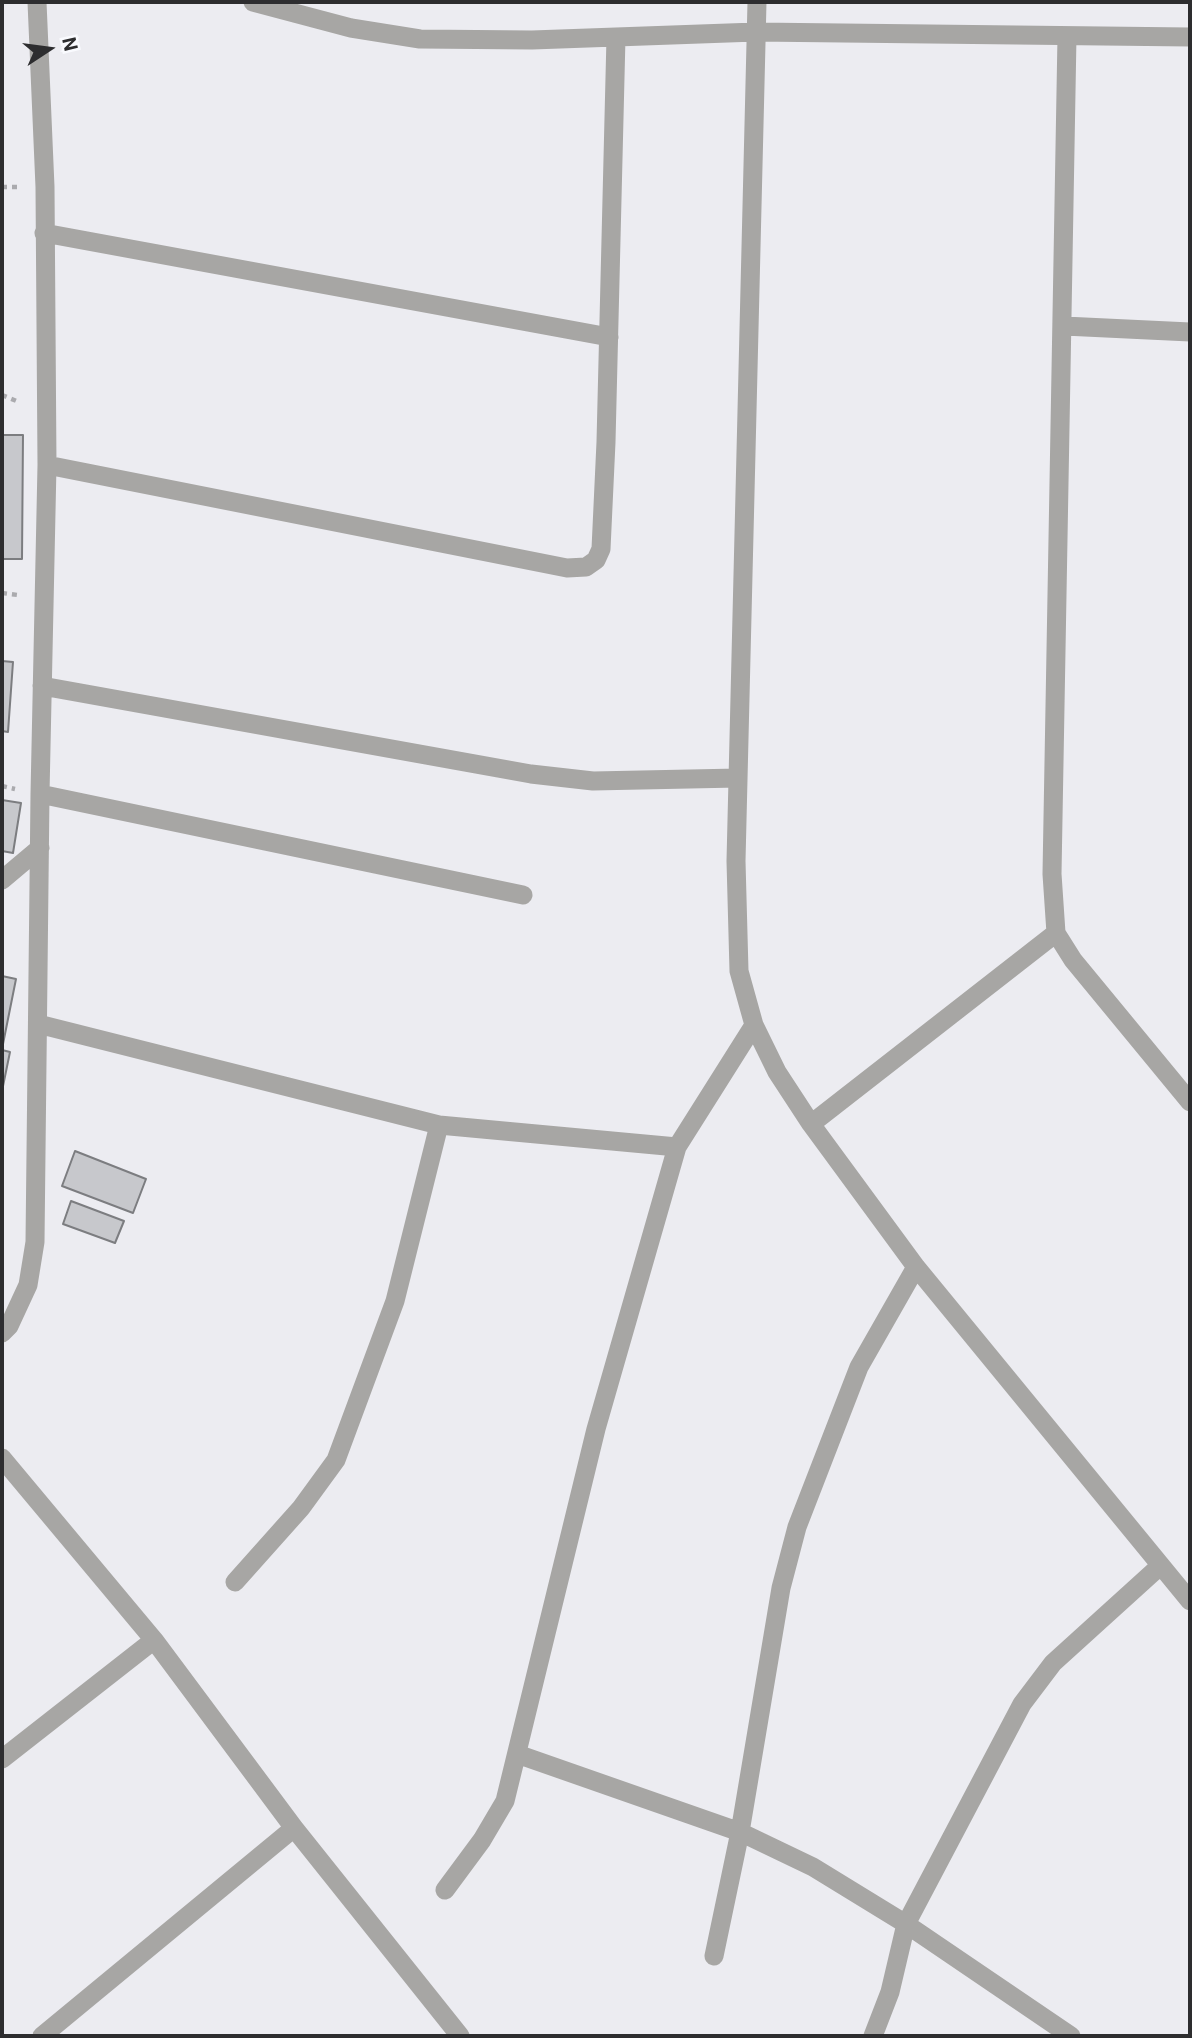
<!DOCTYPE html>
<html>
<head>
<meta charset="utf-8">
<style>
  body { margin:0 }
  #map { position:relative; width:1192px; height:2038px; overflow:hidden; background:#ececf1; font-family:Roboto,sans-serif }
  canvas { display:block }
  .frame { position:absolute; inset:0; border:4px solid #2d2d2f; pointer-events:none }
  .north { position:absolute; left:14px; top:14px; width:70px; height:70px; -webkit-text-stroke:5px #f9fafe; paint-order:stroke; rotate:77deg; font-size:19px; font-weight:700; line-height:28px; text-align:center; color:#2d2d2f }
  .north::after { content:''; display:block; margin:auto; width:24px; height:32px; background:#2d2d2f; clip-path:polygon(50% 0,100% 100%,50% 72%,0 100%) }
</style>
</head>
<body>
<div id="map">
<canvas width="1192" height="2038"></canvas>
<div class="frame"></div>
<div class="north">N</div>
</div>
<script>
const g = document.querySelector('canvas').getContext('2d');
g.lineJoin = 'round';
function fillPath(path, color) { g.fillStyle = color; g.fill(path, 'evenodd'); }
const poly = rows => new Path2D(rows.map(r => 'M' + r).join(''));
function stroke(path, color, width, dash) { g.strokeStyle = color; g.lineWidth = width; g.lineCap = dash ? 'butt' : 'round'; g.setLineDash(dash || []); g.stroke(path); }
const building = poly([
  [2,435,23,435,22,559,2,559,2,435],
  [2,661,13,662,8,732,2,731,2,661],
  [2,800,21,803,13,853,2,851,2,800],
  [2,976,16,979,2,1049,2,976],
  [2,1050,10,1052,2,1091,2,1050],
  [75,1151,146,1179,133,1213,62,1186,75,1151],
  [71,1201,124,1221,115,1243,63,1224,71,1201]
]);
fillPath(building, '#c7c8cc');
stroke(building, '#7c7d80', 2);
stroke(poly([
  [2,187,20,187],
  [2,395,19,402],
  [2,593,18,595],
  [2,786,15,789]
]), '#aaaaae', 4.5, [5, 5]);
stroke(poly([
  [253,2,351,28,420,39,532,40,756,32,1190,37],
  [757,2,736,861,739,971,754,1025,777,1072,811,1124,916,1267,1190,1601],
  [44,233,609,337],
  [1064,326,1190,332],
  [47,465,567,568,586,567,596,560,601,549,606,442,616,37],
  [42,686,531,774,593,781,738,778],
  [40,794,523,895],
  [2,880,40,848],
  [1056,933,1073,960,1190,1102],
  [38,1024,439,1125,677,1147],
  [811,1124,1056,933,1052,874,1067,36],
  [2,1333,9,1326,28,1285,35,1242,40,794,47,465,45,187,37,2],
  [2,1458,154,1640,294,1828,460,2036],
  [235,1582,301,1508,336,1460,395,1301,439,1125],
  [517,1754,740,1832,813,1867,906,1924,1071,2036],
  [2,1759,154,1640],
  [445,1890,482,1840,505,1801,596,1429,677,1147,754,1025],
  [714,1956,740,1832,781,1588,797,1527,859,1367,916,1267],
  [42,2036,294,1828],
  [873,2036,890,1992,906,1924,1022,1704,1053,1663,1160,1566]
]), '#a7a6a4', 19);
</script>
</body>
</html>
